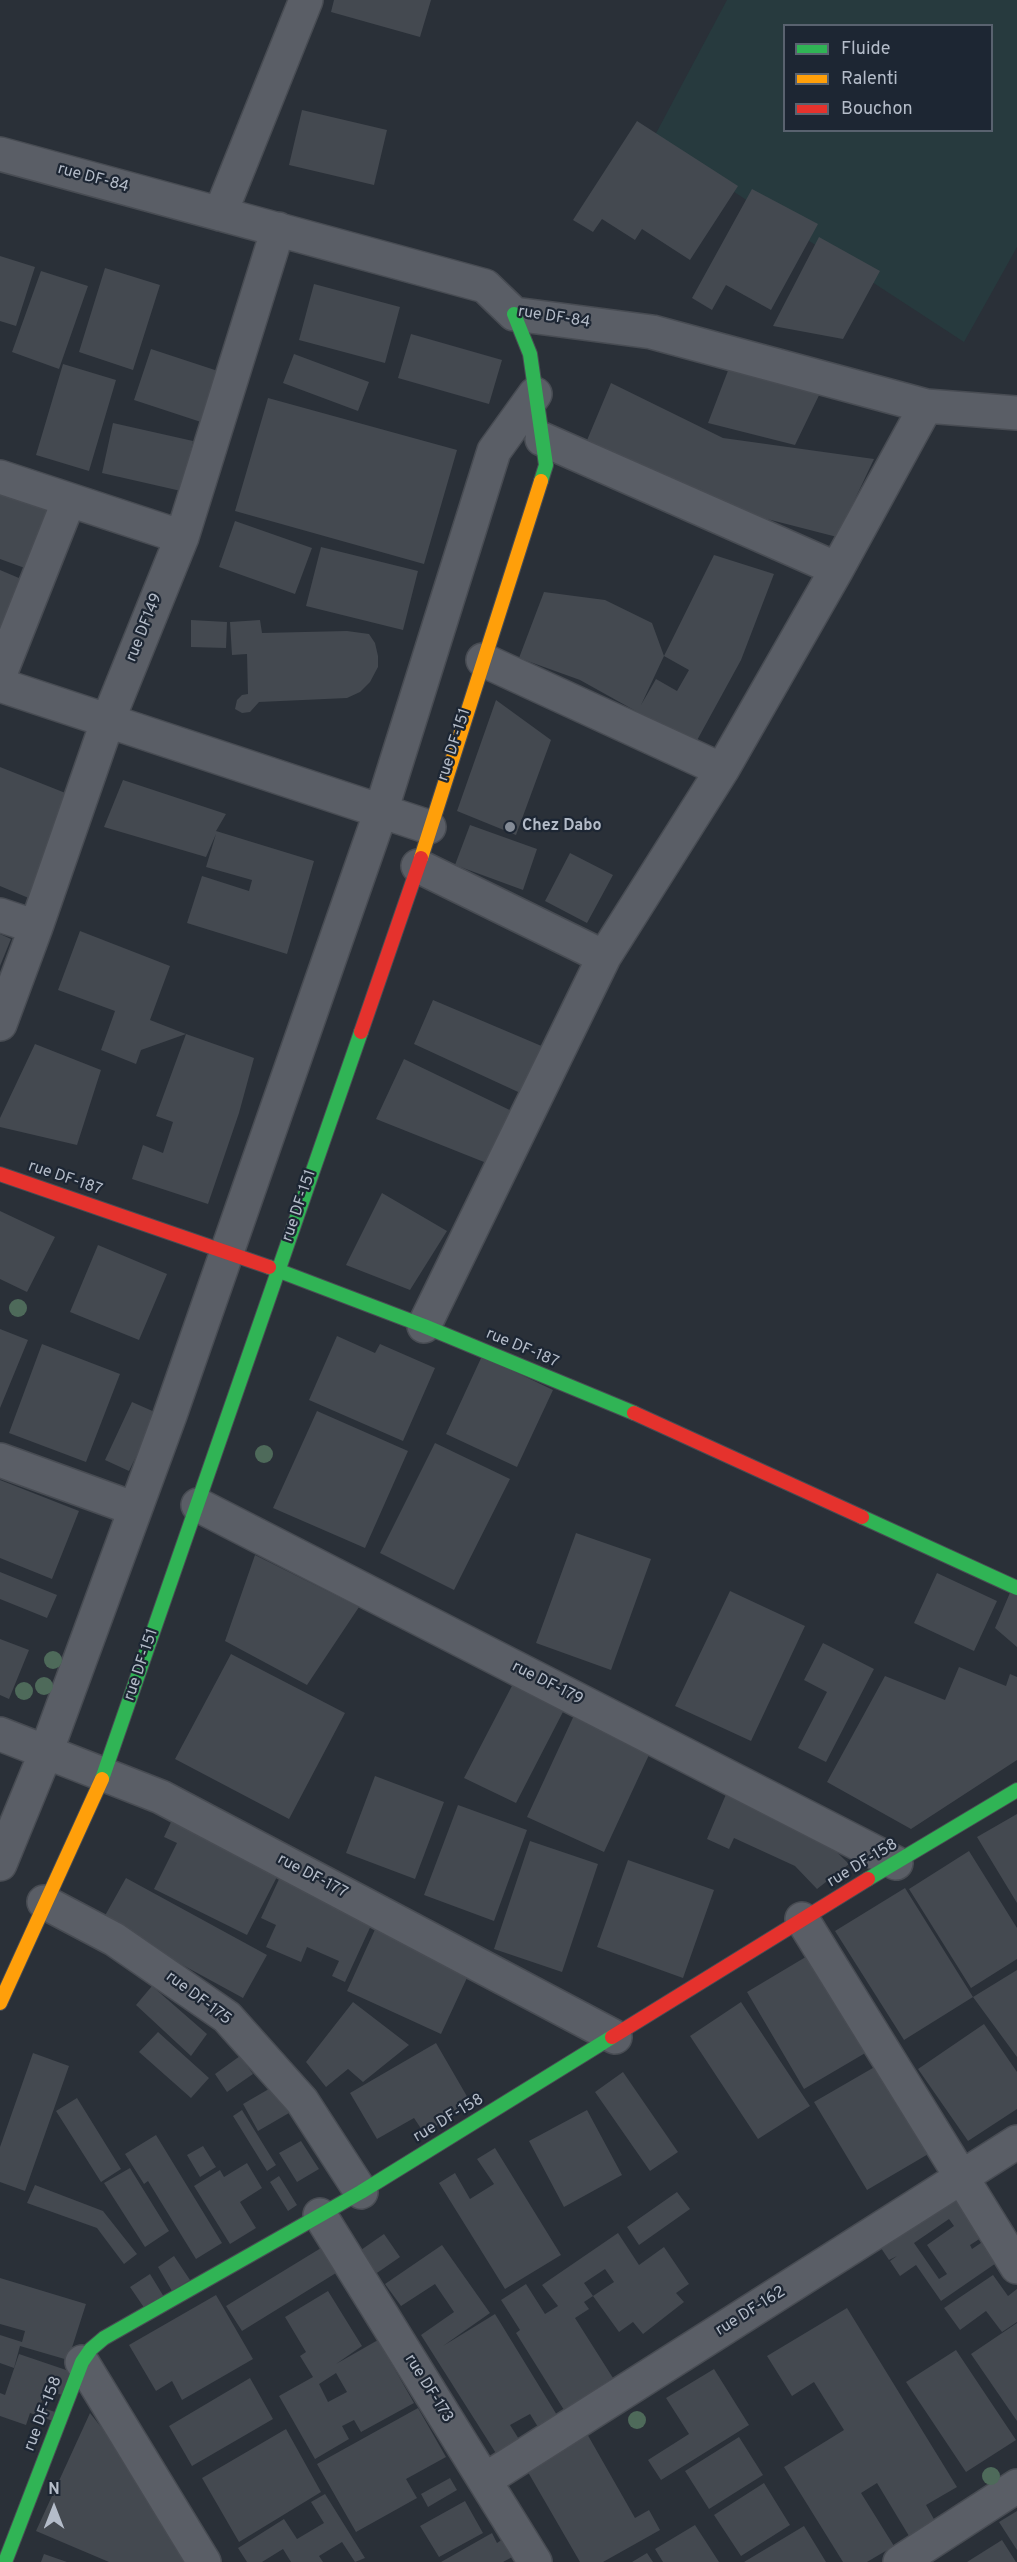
<!DOCTYPE html>
<html>
<head>
<meta charset="utf-8">
<style>
  body { margin:0 }
  #map { position:relative; width:1017px; height:2562px; overflow:hidden; background:#2a3038; font-family:Overpass,sans-serif }
  canvas { display:block }
  .legend { position:absolute; left:783px; top:24px; width:210px; height:108px; box-sizing:border-box; background:#1d2633; border:2px solid #59626f; margin:0; padding:8px 10px; list-style:none; font-size:18px; color:#b4bcc9 }
  .legend li { display:flex; align-items:center; gap:12px; height:30px }
  .legend b { width:30px; border:2px solid #59626f }
  .north { position:absolute; left:24px; top:2478px; width:60px; height:60px; -webkit-text-stroke:4px #1d2633; paint-order:stroke; rotate:0deg; font-size:16px; font-weight:700; line-height:24px; text-align:center; color:#b4bcc9 }
  .north::after { content:''; display:block; margin:auto; width:21px; height:27px; background:#b4bcc9; clip-path:polygon(50% 0,100% 100%,50% 72%,0 100%) }
</style>
</head>
<body>
<div id="map">
<canvas width="1017" height="2562"></canvas>
<ul class="legend">
<li><b style="height:8px;background:#30b455"></b>Fluide</li>
<li><b style="height:8px;background:#ff9f0a"></b>Ralenti</li>
<li><b style="height:8px;background:#e5322d"></b>Bouchon</li>
</ul>
<div class="north">N</div>
</div>
<script>
const g = document.querySelector('canvas').getContext('2d');
g.lineJoin = 'round';
function fillPath(path, color) { g.fillStyle = color; g.fill(path, 'evenodd'); }
const poly = rows => new Path2D(rows.map(r => 'M' + r).join(''));
function stroke(path, color, width, dash) { g.strokeStyle = color; g.lineWidth = width; g.lineCap = dash ? 'butt' : 'round'; g.setLineDash(dash || []); g.stroke(path); }
function drawText(font, color, halo, rows, align = 'center') {
  g.font = font + ' Overpass,sans-serif'; g.lineWidth = 4.5; g.setLineDash([]); g.textBaseline = 'middle'; g.strokeStyle = halo; g.fillStyle = color; for (const [text, x, y, turn = 0] of rows) {
    g.save(); g.translate(x, y); g.rotate((+turn || 0) * Math.PI / 180); g.textAlign = isNaN(turn) ? turn : align; if (halo) g.strokeText(text, 0, 0); g.fillText(text, 0, 0); g.restore();
  }
}
fillPath(poly([
  [727,0,1017,0,1017,247,964,342,653,139],
  [784,26,992,26,992,130,784,130]
]), '#273a3e');
fillPath(poly([
  [334,0,431,0,420,37,331,12],
  [302,110,387,130,374,185,289,165],
  [637,121,738,186,690,260,642,229,635,240,602,219,593,232,573,220],
  [752,189,818,224,771,310,726,285,712,310,692,298],
  [819,237,880,271,843,339,773,326],
  [0,256,35,267,16,326,0,321],
  [105,268,160,285,133,370,79,352],
  [41,271,88,286,59,369,12,352],
  [314,284,400,307,385,363,299,340],
  [411,334,502,360,489,404,398,378],
  [151,349,221,372,204,423,134,400],
  [294,354,369,382,358,411,283,383],
  [63,364,116,380,89,471,36,455],
  [729,368,823,387,795,445,708,423],
  [611,383,723,438,874,459,837,537,697,501,585,445],
  [268,398,457,450,424,564,235,511],
  [113,423,193,441,181,491,102,473],
  [0,483,57,504,33,571,0,559],
  [235,521,312,548,295,594,219,567],
  [321,547,418,571,403,630,306,606],
  [714,555,774,574,741,660,695,744,580,680,519,658,544,592,605,600,652,623,664,656,641,705,656,679,677,691,689,670,664,656],
  [0,570,26,581,0,646],
  [191,620,227,622,226,648,191,647],
  [260,620,262,633,347,631,369,634,375,643,378,656,378,667,370,682,360,692,347,698,259,702,250,712,242,713,235,709,237,700,242,695,248,694,247,654,232,655,230,622],
  [496,700,551,740,516,835,457,811],
  [0,767,73,796,31,899,0,886],
  [123,780,226,814,216,831,314,861,287,954,187,923,202,876,249,891,252,880,206,867,216,834,206,857,104,827],
  [470,825,537,849,523,890,455,865],
  [570,853,613,875,587,923,545,901],
  [80,931,170,966,150,1020,186,1034,141,1050,136,1064,101,1050,115,1011,58,990],
  [0,934,11,939,0,966],
  [433,1000,551,1050,529,1097,414,1044],
  [186,1034,254,1058,239,1113,208,1204,132,1179,143,1145,163,1153,173,1122,156,1116],
  [35,1044,101,1070,77,1145,0,1127,0,1118],
  [404,1059,518,1114,494,1166,376,1119],
  [382,1193,447,1231,410,1290,346,1265],
  [0,1211,55,1237,27,1292,0,1279],
  [98,1245,167,1274,139,1340,70,1312],
  [0,1329,28,1340,0,1408],
  [337,1336,375,1353,380,1344,435,1368,403,1441,309,1400],
  [42,1344,120,1374,86,1462,9,1433],
  [482,1356,553,1390,517,1467,446,1434],
  [132,1402,157,1413,129,1471,105,1460],
  [317,1411,408,1451,365,1548,273,1508],
  [435,1443,510,1479,454,1590,380,1553],
  [0,1480,79,1511,52,1579,0,1558],
  [576,1533,651,1559,611,1670,536,1643],
  [255,1555,359,1607,307,1685,225,1641],
  [0,1572,57,1595,47,1618,0,1599],
  [937,1573,997,1601,974,1651,914,1623],
  [1012,1588,1017,1591,1017,1647,995,1628],
  [730,1591,805,1626,751,1741,675,1706],
  [0,1639,29,1650,9,1699,0,1695],
  [823,1643,874,1669,826,1762,798,1748,827,1692,804,1680],
  [231,1654,345,1713,289,1819,175,1759],
  [959,1667,1006,1686,1010,1674,1017,1677,1017,1760,911,1829,827,1782,885,1676,945,1700],
  [514,1682,565,1708,516,1803,464,1778],
  [577,1709,654,1744,604,1852,527,1817],
  [375,1776,444,1802,415,1879,346,1853],
  [730,1785,797,1813,849,1864,817,1889,795,1866,734,1838,729,1849,707,1839],
  [458,1805,527,1830,494,1921,424,1895],
  [1017,1814,1017,1903,977,1837],
  [172,1820,279,1873,247,1935,154,1889,177,1843,164,1837],
  [530,1841,598,1864,562,1972,494,1949],
  [969,1851,1017,1928,1017,1959,971,1988,909,1889],
  [628,1860,714,1890,683,1978,597,1947],
  [280,1877,374,1919,345,1982,332,1976,339,1961,307,1947,301,1962,266,1947,276,1925,261,1918],
  [126,1878,267,1955,243,1998,102,1921],
  [905,1888,973,1997,904,2040,835,1931],
  [377,1925,472,1967,441,2034,347,1991],
  [809,1955,867,2052,804,2089,747,1992],
  [1017,1970,1017,2057,973,1997],
  [152,1986,207,2034,191,2056,136,2005],
  [353,2002,409,2045,363,2082,348,2069,326,2087,306,2062],
  [741,2002,810,2106,758,2139,690,2036],
  [984,2024,1017,2072,1017,2109,968,2141,918,2069],
  [158,2032,209,2078,191,2098,139,2052],
  [436,2043,472,2105,424,2133,414,2118,377,2139,350,2093],
  [33,2053,69,2066,25,2191,0,2182,0,2147],
  [240,2056,253,2074,227,2092,215,2074],
  [878,2065,930,2153,867,2190,814,2102],
  [623,2072,678,2152,650,2171,595,2092],
  [274,2086,289,2113,258,2131,243,2104],
  [77,2098,121,2169,101,2182,56,2111],
  [242,2110,276,2165,267,2171,233,2116],
  [587,2110,622,2175,564,2207,529,2141],
  [156,2135,222,2243,196,2259,148,2181,144,2184,125,2154],
  [301,2141,319,2169,297,2182,279,2153],
  [203,2146,216,2167,200,2177,187,2155],
  [495,2148,561,2255,505,2289,439,2183,455,2173,470,2199,494,2184,477,2159],
  [247,2163,262,2188,240,2202,256,2228,230,2244,194,2186,220,2170,224,2177],
  [130,2168,169,2231,145,2247,104,2183],
  [279,2176,297,2205,288,2211,270,2182],
  [35,2185,103,2211,137,2254,124,2264,97,2228,27,2203],
  [962,2187,992,2231,970,2245,972,2249,994,2234,1002,2259,941,2301,916,2265,900,2276,890,2261,897,2256,889,2260,879,2245],
  [949,2219,954,2226,927,2245,947,2274,939,2279,914,2243],
  [677,2192,690,2209,639,2245,627,2227],
  [618,2233,639,2265,664,2247,689,2284,676,2293,684,2302,643,2334,633,2322,619,2332,593,2296,614,2282,605,2269,584,2283,593,2296,584,2302,589,2309,575,2318,613,2378,564,2410,516,2333,520,2330,501,2300,526,2284,545,2314,558,2306,542,2285],
  [384,2234,400,2257,374,2275,358,2252],
  [442,2245,490,2313,443,2346,495,2314,560,2420,541,2432,530,2414,510,2425,522,2444,499,2458,421,2335,454,2312,435,2284,401,2306,385,2284],
  [321,2248,336,2273,242,2331,226,2306],
  [174,2256,190,2280,172,2291,158,2267],
  [150,2274,164,2297,145,2309,130,2287],
  [993,2275,1008,2296,1017,2289,1017,2322,1002,2332,986,2311,960,2330,944,2308],
  [0,2278,86,2304,68,2360,20,2346,14,2368,0,2363,0,2335,22,2342,25,2331,0,2324],
  [328,2291,362,2346,336,2364,378,2340,414,2403,361,2432,354,2420,342,2426,349,2439,315,2459,279,2396,313,2377,300,2356,306,2352,285,2317],
  [336,2373,347,2392,328,2402,319,2384],
  [216,2295,253,2359,182,2400,172,2381,156,2391,129,2345],
  [847,2308,957,2487,926,2505,935,2521,909,2536,877,2483,861,2493,894,2546,867,2562,843,2562,784,2467,844,2430,814,2382,792,2396,767,2356],
  [1017,2323,1017,2421,971,2354],
  [956,2350,1016,2440,966,2472,906,2382],
  [19,2354,72,2372,64,2396,46,2389,40,2407,58,2413,56,2422,30,2413,26,2425,0,2416,0,2393,5,2395],
  [714,2369,749,2425,661,2480,648,2460,689,2434,666,2398],
  [250,2378,273,2419,192,2466,169,2426],
  [418,2408,446,2457,406,2479,417,2498,356,2532,317,2464],
  [90,2413,161,2503,195,2562,109,2562,36,2531],
  [286,2429,321,2492,239,2542,202,2478],
  [586,2432,635,2518,649,2510,660,2530,603,2562,580,2562,525,2467],
  [739,2437,763,2475,709,2509,685,2471],
  [450,2478,457,2490,428,2507,421,2494],
  [764,2483,790,2525,741,2556,714,2515],
  [325,2494,365,2558,355,2562,342,2542,319,2556,323,2562,291,2562,283,2549,262,2562,247,2562,238,2548,284,2519,297,2539,324,2523,311,2502],
  [465,2501,483,2533,439,2557,420,2526],
  [1017,2511,1017,2550,999,2522],
  [695,2525,719,2562,663,2562,655,2549],
  [804,2526,826,2562,744,2562],
  [492,2533,497,2543,506,2537,516,2555,503,2562,441,2562],
  [1002,2540,1016,2562,967,2562],
  [647,2553,653,2562,632,2562],
  [44,2554,67,2562,41,2562]
]), '#444950');
const street = poly([
  [0,154,485,286,514,314,652,332,926,406,1017,413],
  [220,214,306,0],
  [542,439,837,569],
  [0,477,182,537],
  [483,660,722,770],
  [0,674,69,500],
  [0,685,429,827],
  [418,866,604,957],
  [0,915,36,927],
  [0,1024,36,927,108,720,182,537,278,229],
  [424,1326,604,957,722,770,837,569,926,406],
  [0,1460,135,1509],
  [198,1505,896,1863],
  [0,1734,161,1797,615,2037],
  [0,1864,46,1752,170,1415,381,811,494,451,535,394],
  [44,1902,114,1939,227,2017,302,2101,361,2192],
  [802,1919,1017,2267],
  [320,2215,535,2562],
  [82,2362,204,2562],
  [485,2480,1017,2142],
  [900,2562,1017,2486]
]);
const fast = poly([
  [514,314,530,354,546,465,541,481],
  [269,1267,424,1326,634,1413],
  [862,1517,1017,1588],
  [102,1779,361,1032],
  [868,1879,1017,1790],
  [5,2562,82,2362,91,2349,104,2338,361,2192,612,2037]
]);
const slow = poly([
  [421,858,541,481],
  [0,2003,102,1779]
]);
const jam = poly([
  [361,1032,421,858],
  [0,1174,269,1267],
  [634,1413,862,1517],
  [612,2037,868,1879]
]);
stroke(street, '#484c53', 36);
stroke(fast, '#484c53', 16);
stroke(slow, '#484c53', 16);
stroke(jam, '#484c53', 16);
stroke(street, '#5a5e66', 33);
stroke(fast, '#30b455', 14);
stroke(slow, '#ff9f0a', 14);
stroke(jam, '#e5322d', 14);
g.fillStyle = '#4e6a5a';
for (const [x, y] of [
  [18,1308],
  [264,1454],
  [53,1660],
  [44,1686],
  [24,1691],
  [637,2420],
  [991,2476]
]) { g.beginPath(); g.arc(x, y, 9, 0, 2 * Math.PI); g.fill(); }
for (const [x, y, r, color] of [
  [510,827,6,"#848b96"]
]) { const dot = new Path2D(); dot.arc(x, y, r, 0, 2 * Math.PI); g.fillStyle = color; g.fill(dot); stroke(dot, '#1d2633', 2); }
drawText('16px', '#b4bcc9', '#1d2633', [
  ["rue DF-84",93,179,15],
  ["rue DF-84",554,318,9],
  ["rue DF149",145,628,-68],
  ["rue DF-151",455,745,-72],
  ["rue DF-187",65,1179,19],
  ["rue DF-151",300,1206,-71],
  ["rue DF-187",522,1349,23],
  ["rue DF-151",142,1665,-71],
  ["rue DF-179",547,1684,27],
  ["rue DF-158",863,1864,-31],
  ["rue DF-177",312,1877,28],
  ["rue DF-175",198,1999,37],
  ["rue DF-158",449,2119,-31],
  ["rue DF-162",751,2312,-32],
  ["rue DF-173",428,2389,58],
  ["rue DF-158",44,2414,-69]
]);
drawText('bold 16px', '#b4bcc9', '#1d2633', [
  ["Chez Dabo",522,827]
], 'left');
</script>
</body>
</html>
